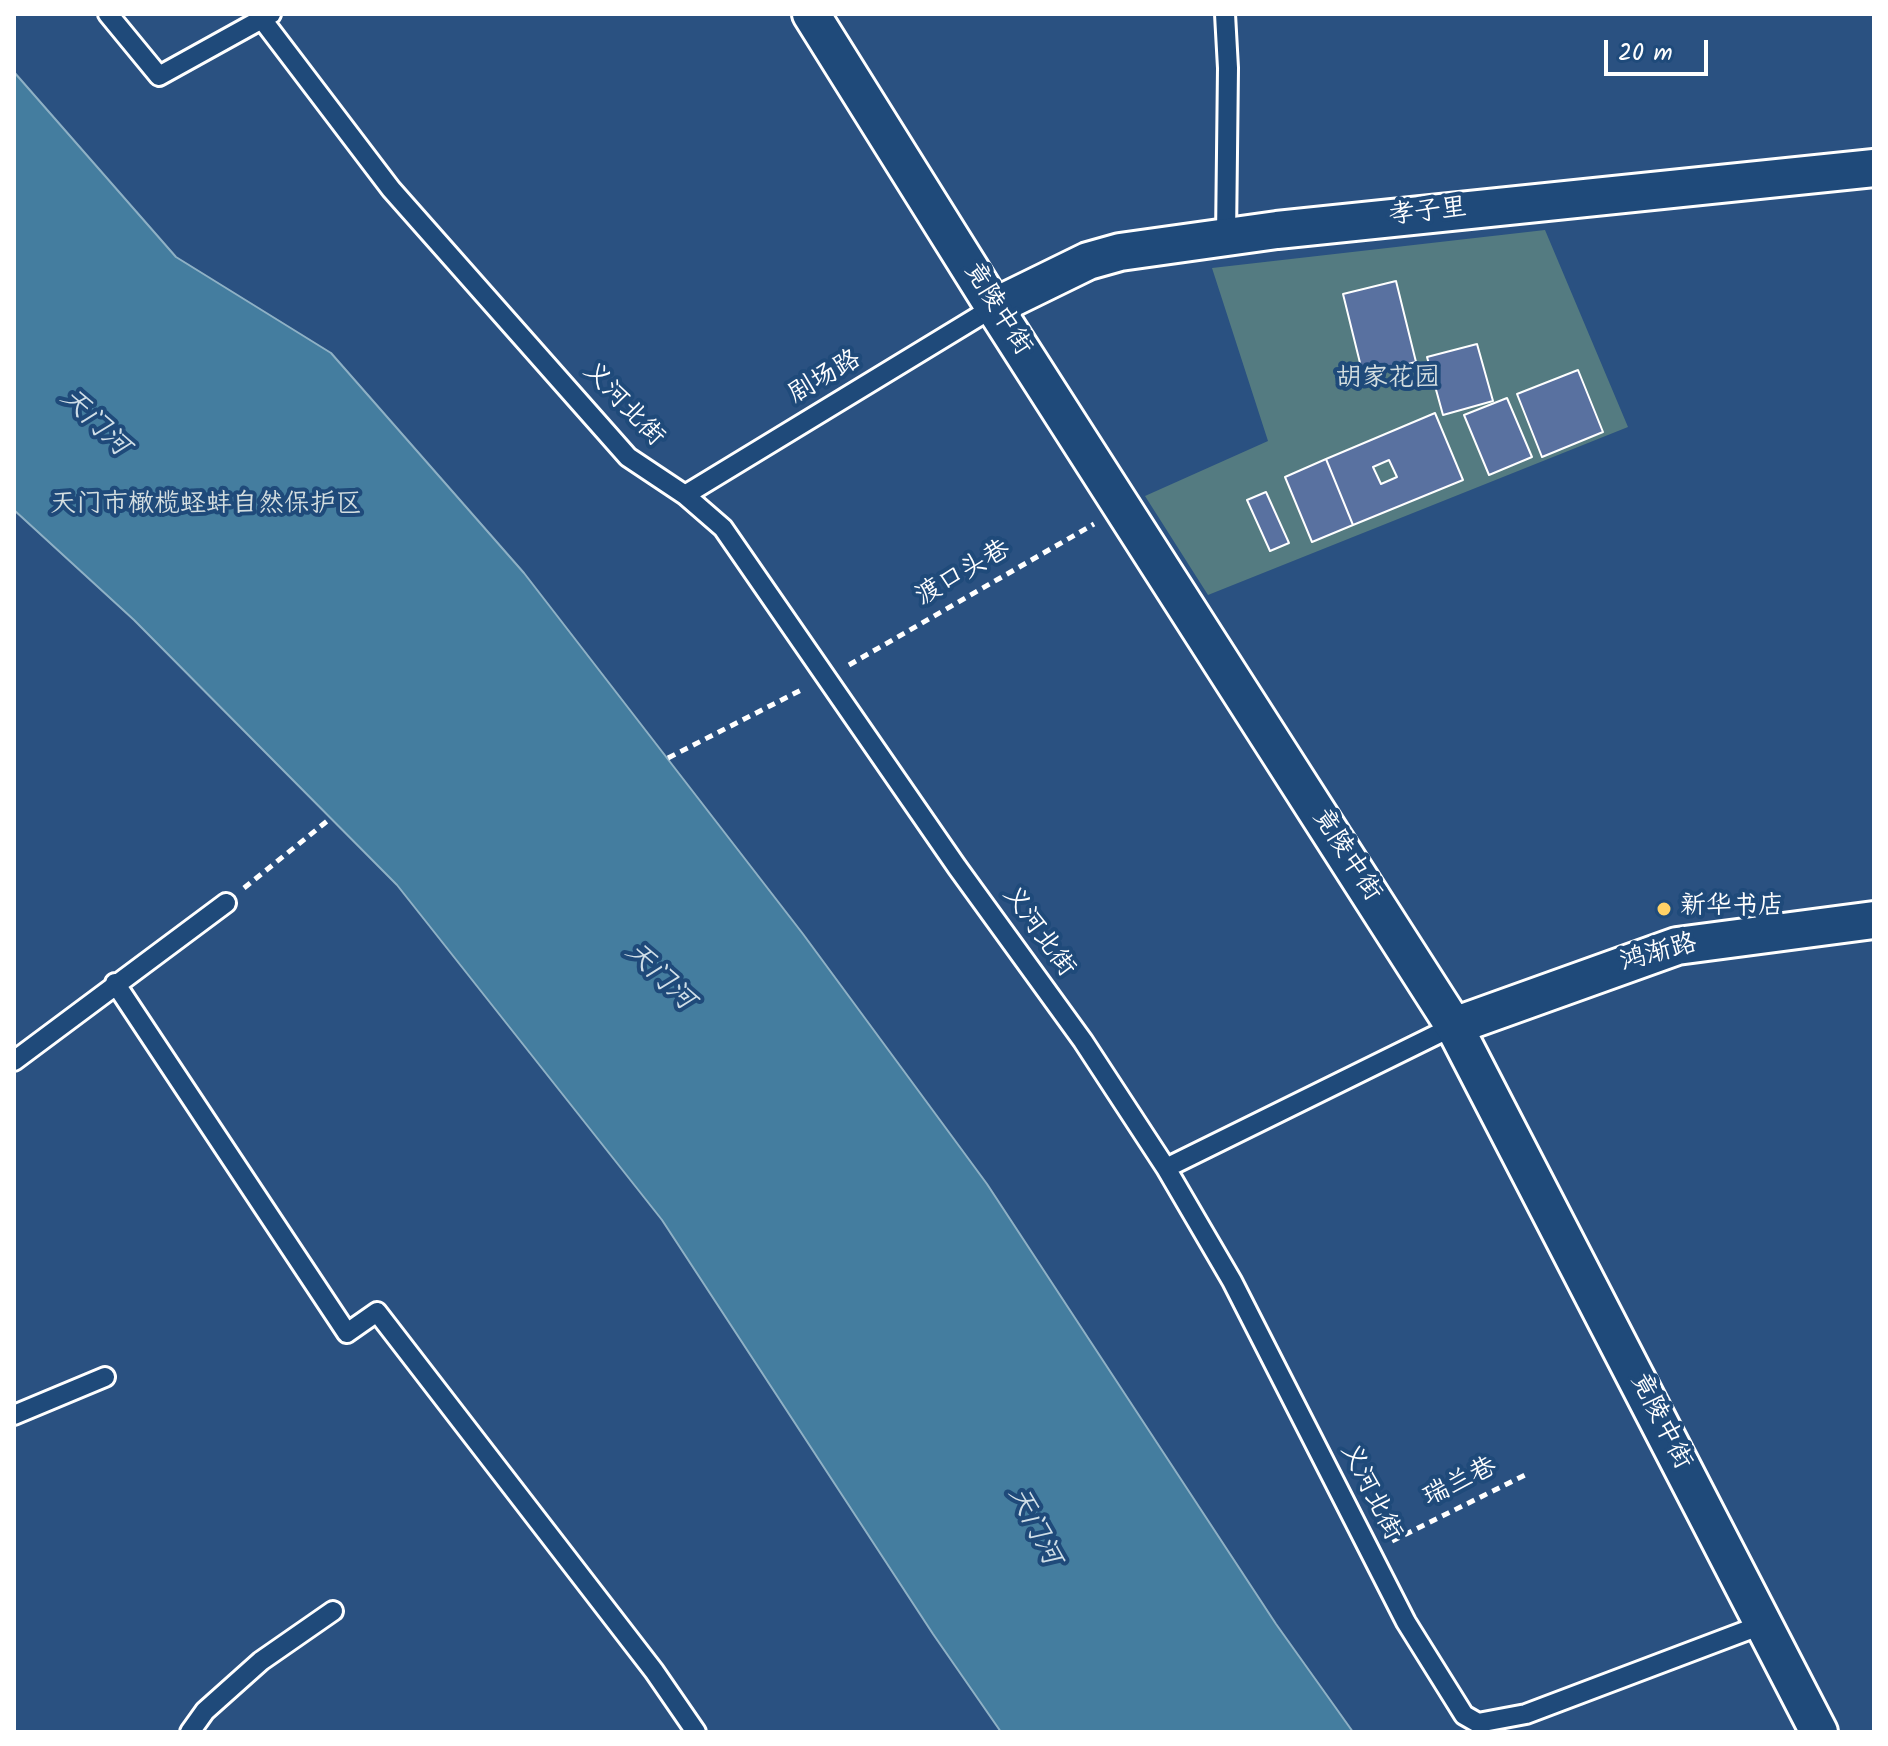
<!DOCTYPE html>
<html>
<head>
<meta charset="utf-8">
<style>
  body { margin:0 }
  #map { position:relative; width:1888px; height:1746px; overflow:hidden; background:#2a5181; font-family:Kalam,sans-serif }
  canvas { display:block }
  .frame { position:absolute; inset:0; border:16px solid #fff; pointer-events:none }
  .scale { position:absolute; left:1604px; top:40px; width:104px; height:36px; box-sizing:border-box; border:4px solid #fff; border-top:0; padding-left:10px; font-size:24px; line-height:28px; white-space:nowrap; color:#fff; -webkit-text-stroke:6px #1f4a7a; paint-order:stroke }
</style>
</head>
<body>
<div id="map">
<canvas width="1888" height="1746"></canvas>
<div class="frame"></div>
<div class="scale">20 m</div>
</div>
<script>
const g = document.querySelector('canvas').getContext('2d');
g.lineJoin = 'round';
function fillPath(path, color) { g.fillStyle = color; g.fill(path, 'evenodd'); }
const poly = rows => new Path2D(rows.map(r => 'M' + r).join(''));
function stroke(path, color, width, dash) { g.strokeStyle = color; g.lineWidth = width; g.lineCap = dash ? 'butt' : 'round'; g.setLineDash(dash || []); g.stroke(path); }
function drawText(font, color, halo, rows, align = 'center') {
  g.font = font + ' Kalam,"LXGW WenKai TC",sans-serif'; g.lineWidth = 8; g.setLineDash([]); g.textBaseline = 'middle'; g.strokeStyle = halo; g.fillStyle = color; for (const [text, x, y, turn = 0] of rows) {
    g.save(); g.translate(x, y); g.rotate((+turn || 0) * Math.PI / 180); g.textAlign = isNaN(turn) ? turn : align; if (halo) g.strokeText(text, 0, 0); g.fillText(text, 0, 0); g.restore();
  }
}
fillPath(poly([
  [1545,230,1628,427,1208,595,1145,496,1268,441,1212,268]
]), '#547b81');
const water = poly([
  [14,72,176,257,331,353,524,573,803,934,987,1184,1276,1624,1353,1732,1001,1732,933,1634,662,1220,397,885,134,620,14,510,14,72]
]);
fillPath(water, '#447d9f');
stroke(water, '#8fb1c5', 2);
const building = poly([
  [1396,281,1416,362,1363,375,1343,294,1396,281],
  [1477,344,1493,401,1443,415,1427,357,1477,344],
  [1578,370,1603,432,1542,457,1517,394,1578,370],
  [1507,398,1532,457,1489,475,1464,415,1507,398],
  [1435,413,1463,480,1353,525,1326,459,1435,413],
  [1389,460,1397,477,1381,484,1373,467,1389,460],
  [1326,459,1353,525,1312,542,1285,477,1326,459],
  [1266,492,1289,543,1270,551,1247,500,1266,492]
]);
fillPath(building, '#5971a0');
stroke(building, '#fff', 2);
const service = poly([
  [108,14,159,76,271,14],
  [258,14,391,189,628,457,685,495,723,528,957,867,1083,1041,1166,1168,1232,1281,1406,1622,1464,1715,1478,1723,1526,1714,1764,1624],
  [1225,14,1228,68,1226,237],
  [685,495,994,307],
  [115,983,347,1333,377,1312,654,1671,696,1732],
  [14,1061,226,903],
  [1166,1168,1454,1026],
  [14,1415,105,1377],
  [190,1732,205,1711,261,1661,333,1611]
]);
const minor = poly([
  [811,14,994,307,1454,1026,1819,1732],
  [994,307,1088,261,1120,252,1277,230,1874,168],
  [1454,1026,1677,946,1874,920]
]);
stroke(service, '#fff', 24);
stroke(minor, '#fff', 42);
stroke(poly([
  [849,665,1094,524],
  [668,758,805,688],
  [244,888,331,818],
  [1392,1541,1527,1474]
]), '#fff', 5, [8, 6]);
stroke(service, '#1f4a7a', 18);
stroke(minor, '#1f4a7a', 36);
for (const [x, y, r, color] of [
  [1664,909,8,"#ffd166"]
]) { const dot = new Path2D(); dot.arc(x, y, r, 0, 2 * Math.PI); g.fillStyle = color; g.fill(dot); stroke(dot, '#1f4a7a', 3); }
drawText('26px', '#fff', '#1f4a7a', [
  ["孝子里",1428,214,-6],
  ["竟陵中街",996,310,58],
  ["剧场路",826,379,-31],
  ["义河北街",622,406,46],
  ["渡口头巷",964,575,-30],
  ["竟陵中街",1345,856,57],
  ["义河北街",1037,933,54],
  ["鸿渐路",1659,955,-15],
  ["竟陵中街",1659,1422,63],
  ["瑞兰巷",1461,1484,-26],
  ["义河北街",1369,1493,63]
]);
drawText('26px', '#d4dee0', '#1f4a7a', [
  ["胡家花园",1388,381],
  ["天门市橄榄蛏蚌自然保护区",206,507]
]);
drawText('26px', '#fff', '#1f4a7a', [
  ["新华书店",1680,909]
], 'left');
drawText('italic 28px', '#d0dee7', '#1f4a7a', [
  ["天门河",93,424,44],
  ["天门河",658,978,44],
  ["天门河",1032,1527,63]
]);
</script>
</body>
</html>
